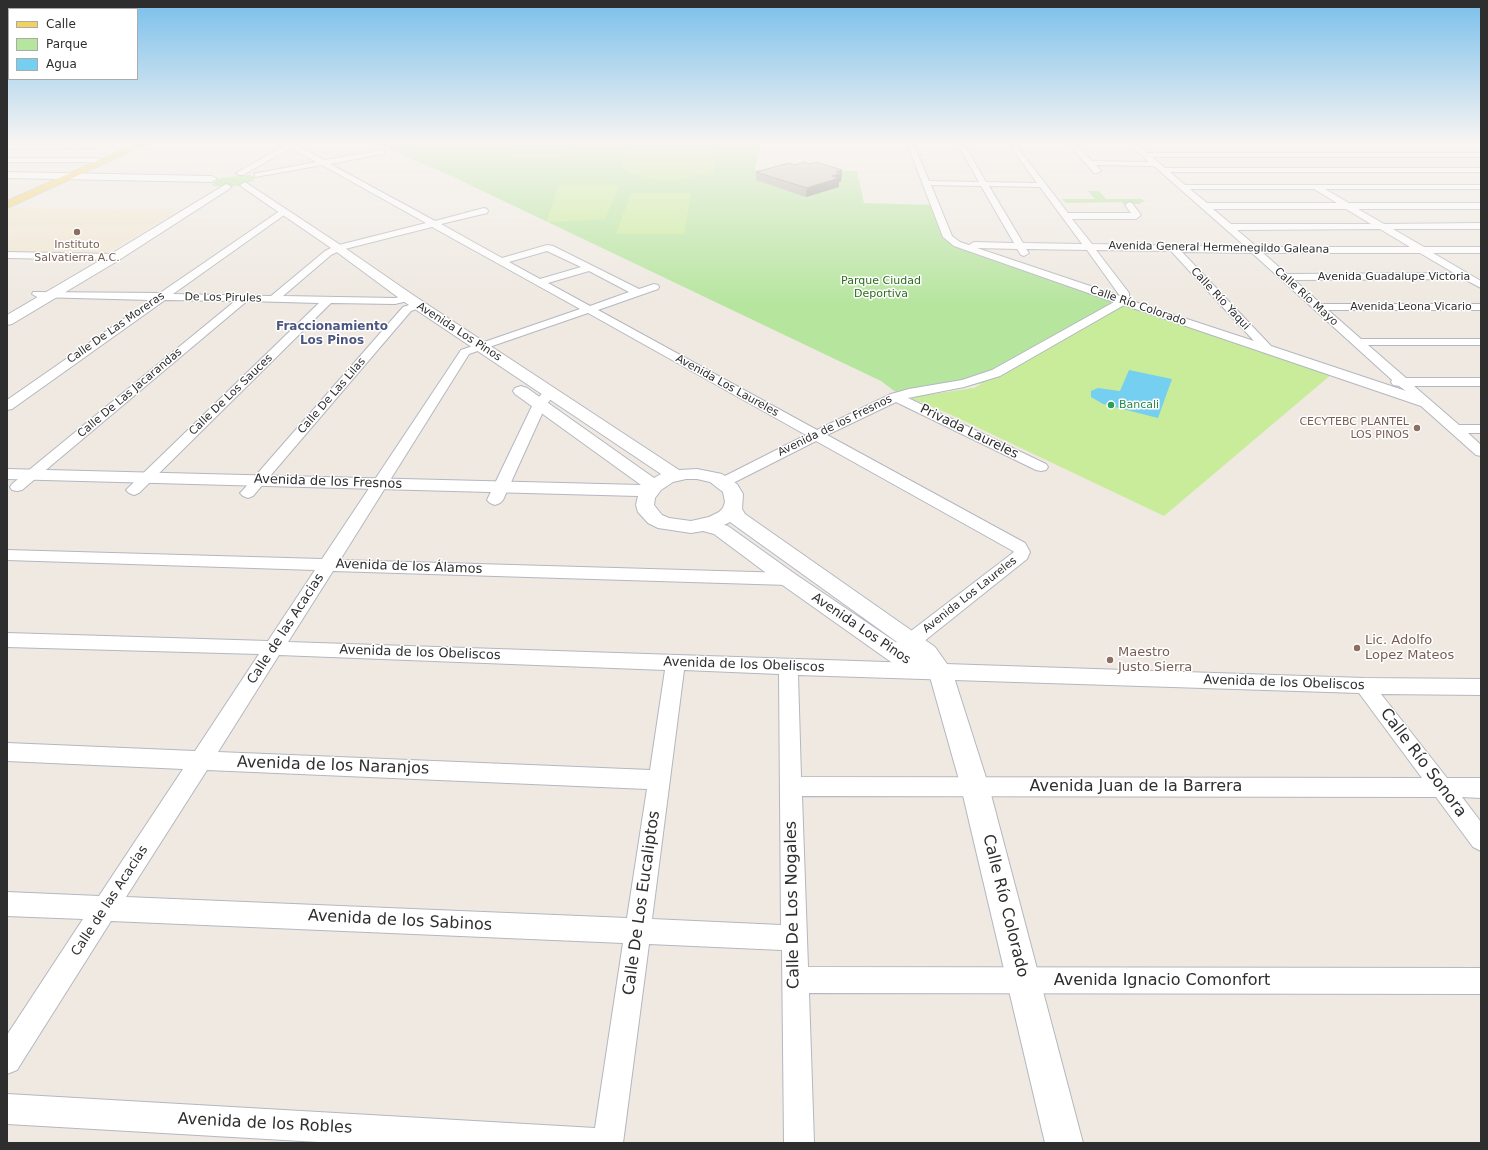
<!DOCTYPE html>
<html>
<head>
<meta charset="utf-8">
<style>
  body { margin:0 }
  #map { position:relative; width:1488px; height:1150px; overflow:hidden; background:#efe9e1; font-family:"DejaVu Sans",sans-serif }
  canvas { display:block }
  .frame { position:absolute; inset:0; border:8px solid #2e2e2e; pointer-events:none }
  .legend { position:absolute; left:8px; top:8px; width:130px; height:72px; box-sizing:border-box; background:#fff; border:1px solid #ababab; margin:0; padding:5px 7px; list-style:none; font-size:12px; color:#2e2e2e }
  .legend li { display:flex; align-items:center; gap:8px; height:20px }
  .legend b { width:20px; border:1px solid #ababab }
</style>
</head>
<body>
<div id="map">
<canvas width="1488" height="1150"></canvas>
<div class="frame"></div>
<ul class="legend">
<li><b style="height:5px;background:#f2d163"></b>Calle</li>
<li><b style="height:11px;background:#b6e59e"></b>Parque</li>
<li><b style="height:11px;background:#75cff0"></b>Agua</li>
</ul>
</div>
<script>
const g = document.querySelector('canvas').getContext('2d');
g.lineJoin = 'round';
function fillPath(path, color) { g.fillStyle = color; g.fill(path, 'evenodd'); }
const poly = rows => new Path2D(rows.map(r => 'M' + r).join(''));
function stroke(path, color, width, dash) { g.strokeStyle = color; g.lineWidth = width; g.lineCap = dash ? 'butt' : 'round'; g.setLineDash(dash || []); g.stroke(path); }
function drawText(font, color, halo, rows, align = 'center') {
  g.font = font + ' "DejaVu Sans",sans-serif'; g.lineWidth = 3; g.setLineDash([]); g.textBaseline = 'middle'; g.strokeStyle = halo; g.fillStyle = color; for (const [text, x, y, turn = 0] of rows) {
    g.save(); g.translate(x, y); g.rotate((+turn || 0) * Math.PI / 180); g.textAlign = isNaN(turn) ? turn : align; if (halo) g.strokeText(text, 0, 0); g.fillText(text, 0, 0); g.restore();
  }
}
fillPath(poly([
  [11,208,178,211,101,256,7,254,7,235,16,230,7,230,7,210]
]), '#f0e6d1');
fillPath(poly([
  [374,143,753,143,760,147,755,170,857,171,864,203,933,205,953,244,1131,306,988,382,916,397,974,388,945,412,911,398,905,399,881,381,449,175],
  [249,175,255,177,253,181,243,185,231,187,213,186,213,183,221,178],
  [1088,191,1099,191,1106,199,1142,199,1145,202,1140,202,1141,204,1123,204,1122,202,1066,203,1062,199,1095,199]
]), '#b6e59e');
fillPath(poly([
  [401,143,434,143,429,147,395,147],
  [519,143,573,143,562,159,506,159],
  [631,143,716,143,714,176,701,176,701,174,680,179,662,179,648,178,628,173,622,166],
  [559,185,619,185,605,219,546,222],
  [631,193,691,193,684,234,616,234],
  [1127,305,1332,374,1164,516,945,412,911,398,974,388]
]), '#c9ec9a');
fillPath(poly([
  [1129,370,1172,379,1158,418,1103,404,1091,397,1091,391,1098,388,1120,391]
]), '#75cff0');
const minor = poly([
  [284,143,294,144,324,160,384,150,384,154,381,154,330,164,435,221,484,208,487,209,488,211,487,213,441,224,502,258,547,245,553,246,639,289,654,284,658,285,659,287,658,289,598,310,817,430,891,394,909,389,962,380,992,370,1114,302,954,246,943,237,907,143,913,143,929,181,979,182,957,143,963,143,986,182,1037,183,1008,143,1014,143,1068,213,1131,213,1125,205,1129,202,1132,203,1141,215,1136,219,1072,219,1092,244,1246,247,1154,166,1096,165,1101,171,1097,173,1094,173,1068,143,1074,143,1092,161,1149,162,1128,143,1135,143,1147,153,1481,153,1481,157,1152,157,1165,168,1481,168,1481,172,1170,172,1185,185,1481,185,1481,189,1325,189,1349,203,1481,203,1481,209,1358,209,1384,224,1481,223,1481,229,1393,229,1424,247,1481,247,1481,253,1433,253,1481,281,1481,288,1464,279,1294,280,1321,304,1481,304,1481,310,1328,310,1361,339,1481,339,1481,345,1368,345,1406,378,1481,378,1481,386,1414,386,1459,425,1481,425,1481,433,1468,433,1481,445,1481,456,1476,455,1421,406,1124,305,1000,376,964,387,908,398,1046,464,1048,467,1046,470,1041,471,1036,470,896,402,827,435,1025,543,1030,552,1027,559,908,654,901,656,894,654,892,649,894,644,1014,552,1013,551,816,441,729,485,724,486,719,485,717,482,719,479,806,435,588,313,469,354,340,560,788,573,794,575,797,579,794,583,788,585,333,571,288,642,1364,678,1481,679,1481,695,1381,694,1447,778,1481,778,1481,798,1462,797,1481,822,1481,851,1473,847,1436,797,802,796,808,967,1481,968,1481,994,809,993,814,1143,784,1143,782,950,649,944,623,1143,336,1143,7,1124,7,1094,595,1128,623,943,111,921,17,1070,7,1074,7,1035,83,919,7,916,7,892,99,896,183,769,7,761,7,743,195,751,259,654,7,647,7,633,268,641,315,570,7,560,7,550,322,559,461,350,580,309,432,227,341,250,331,255,283,296,395,298,408,295,413,298,412,300,395,304,331,303,139,493,134,495,129,493,126,490,129,487,319,303,247,301,22,490,17,491,12,490,10,487,12,484,235,301,165,300,12,409,7,410,7,400,151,300,37,297,32,294,33,292,160,293,284,208,288,211,287,213,173,294,271,296,325,251,335,246,426,223,322,165,255,177,255,173,258,173,316,162,291,148,243,175,240,175,236,173,286,145,284,143],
  [931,185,981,186,1014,243,974,242,969,245,960,242,952,236,931,185],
  [989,186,1040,187,1082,244,1023,243,989,186],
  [1190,189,1314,189,1337,203,1207,203,1190,189],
  [1213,209,1346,209,1371,224,1231,224,1213,209],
  [1380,229,1410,247,1257,247,1237,230,1380,229],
  [977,248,1017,249,1021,255,1024,256,1029,253,1026,249,1087,250,1120,296,977,248],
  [1096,250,1171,251,1254,341,1129,300,1129,293,1096,250],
  [547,251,581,267,540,279,509,262,547,251],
  [1182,252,1252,253,1392,380,1391,382,1393,385,1399,386,1406,391,1271,346,1182,252],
  [1263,253,1420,253,1454,273,1287,274,1263,253],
  [589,271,629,292,590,306,548,283,589,271],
  [279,655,665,670,650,770,218,752,279,655],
  [684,670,779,674,781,925,652,919,684,670],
  [798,675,1359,693,1422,778,801,777,798,675],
  [207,770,647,789,627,918,126,897,207,770],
  [126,144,129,146,128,147,7,149,7,145,126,144],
  [7,158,96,158,100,160,96,162,7,162,7,158],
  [7,252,115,254,120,257,115,260,7,258,7,252],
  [418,302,423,305,422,307,411,311,253,496,248,498,243,496,240,493,243,490,403,307,418,302],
  [550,389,555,390,556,393,546,405,503,500,500,503,495,505,490,503,487,500,533,404,545,390,550,389]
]);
const tertiary = poly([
  [7,172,212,176,217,179,212,182,7,178,7,172],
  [245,182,342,246,413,295,679,470,697,469,722,474,737,484,743,494,742,509,745,514,935,647,952,671,989,787,1083,1143,1045,1143,961,787,930,677,901,669,781,584,714,534,703,531,691,533,658,528,648,523,638,512,636,505,638,496,7,479,7,469,641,485,515,394,513,391,515,388,521,386,527,388,654,478,661,474,403,301,334,250,242,187,240,185,245,182],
  [686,479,697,479,710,482,723,492,725,502,723,508,719,512,709,517,691,521,669,518,662,515,654,505,655,498,661,490,673,482,686,479],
  [730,522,904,647,909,651,795,574,728,526,724,525,730,522],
  [226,184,229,185,231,187,229,189,119,260,12,324,7,325,7,315,111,254,226,184]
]);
const primary = poly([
  [138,143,149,143,7,208,7,201,138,143]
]);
stroke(minor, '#b4b7c1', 2);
stroke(tertiary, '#b4b7c1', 2);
stroke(primary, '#c9c9c9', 2);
fillPath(minor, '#fff');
fillPath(tertiary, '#fff');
fillPath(primary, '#f2d163');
fillPath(poly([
  [810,164,842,170,841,182,839,182,839,187,806,197,756,180,756,172]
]), '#afaba4');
fillPath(poly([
  [842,170,841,182,839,182,839,187,806,197,807,188,832,176,836,172]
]), '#8e8b86');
const building = poly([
  [804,162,810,164,816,162,842,170,836,172,842,173,832,176,839,178,807,188,756,172,789,163,795,165,804,162]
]);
fillPath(building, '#cbc7bf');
stroke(building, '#8e8b86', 1);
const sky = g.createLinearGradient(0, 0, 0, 304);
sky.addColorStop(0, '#7abfeb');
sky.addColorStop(0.47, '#f8f5f2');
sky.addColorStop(1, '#f8f5f200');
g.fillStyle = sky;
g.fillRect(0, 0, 1488, 304);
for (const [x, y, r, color] of [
  [77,232,4,"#8d6e63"],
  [1111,405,4,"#2e9e5b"],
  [1417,428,4,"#8d6e63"],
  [1357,648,4,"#8d6e63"],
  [1110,660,4,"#8d6e63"]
]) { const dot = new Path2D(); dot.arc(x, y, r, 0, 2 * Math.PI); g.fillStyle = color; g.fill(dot); stroke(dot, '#fff', 1.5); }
drawText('11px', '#785e54', '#fff', [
  ["Instituto",77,245],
  ["Salvatierra A.C.",77,258],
  ["CECYTEBC PLANTEL",1409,422,"right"],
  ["LOS PINOS",1409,435,"right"]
]);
drawText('11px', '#2e2e2e', '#fff', [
  ["Avenida General Hermenegildo Galeana",1219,248,1],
  ["Avenida Guadalupe Victoria",1394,277],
  ["Calle Río Mayo",1306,297,42],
  ["De Los Pirules",223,298,1],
  ["Calle Río Yaqui",1220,299,47],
  ["Calle Río Colorado",1138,306,19],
  ["Avenida Leona Vicario",1411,307],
  ["Calle De Las Moreras",116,328,-35],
  ["Avenida Los Pinos",459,332,33],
  ["Avenida Los Laureles",727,386,29],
  ["Calle De Las Jacarandas",130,393,-40],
  ["Calle De Los Sauces",231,395,-44],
  ["Calle De Las Lilas",332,396,-49],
  ["Avenida de los Fresnos",835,426,-26],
  ["Avenida Los Laureles",970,595,-38]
]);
drawText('11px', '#2c6e1b', '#fff', [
  ["Parque Ciudad",881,281],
  ["Deportiva",881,294]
]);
drawText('11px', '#27864d', '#fff', [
  ["Bancali",1119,405]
], 'left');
drawText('bold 12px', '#4d5680', '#fff', [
  ["Fraccionamiento",332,327],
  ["Los Pinos",332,341]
]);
drawText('13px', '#2e2e2e', '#fff', [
  ["Privada Laureles",969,432,26],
  ["Avenida de los Fresnos",328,482,2],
  ["Avenida de los Álamos",409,567,2],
  ["Calle de las Acacias",286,629,-57],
  ["Avenida Los Pinos",861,629,34],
  ["Avenida de los Obeliscos",420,653,2],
  ["Avenida de los Obeliscos",744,665,2],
  ["Avenida de los Obeliscos",1284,683,2],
  ["Calle de las Acacias",110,901,-57]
]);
drawText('13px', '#785e54', '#fff', [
  ["Lic. Adolfo",1365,641],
  ["Lopez Mateos",1365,656],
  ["Maestro",1118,653],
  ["Justo Sierra",1118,668]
], 'left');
drawText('16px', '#2e2e2e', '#fff', [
  ["Calle Río Sonora",1423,763,53],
  ["Avenida de los Naranjos",333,766,2],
  ["Avenida Juan de la Barrera",1136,787],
  ["Calle De Los Eucaliptos",642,903,-82],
  ["Calle De Los Nogales",793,905,-91],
  ["Calle Río Colorado",1005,906,76],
  ["Avenida de los Sabinos",400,921,3],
  ["Avenida Ignacio Comonfort",1162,981],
  ["Avenida de los Robles",265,1124,3]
]);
</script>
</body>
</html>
